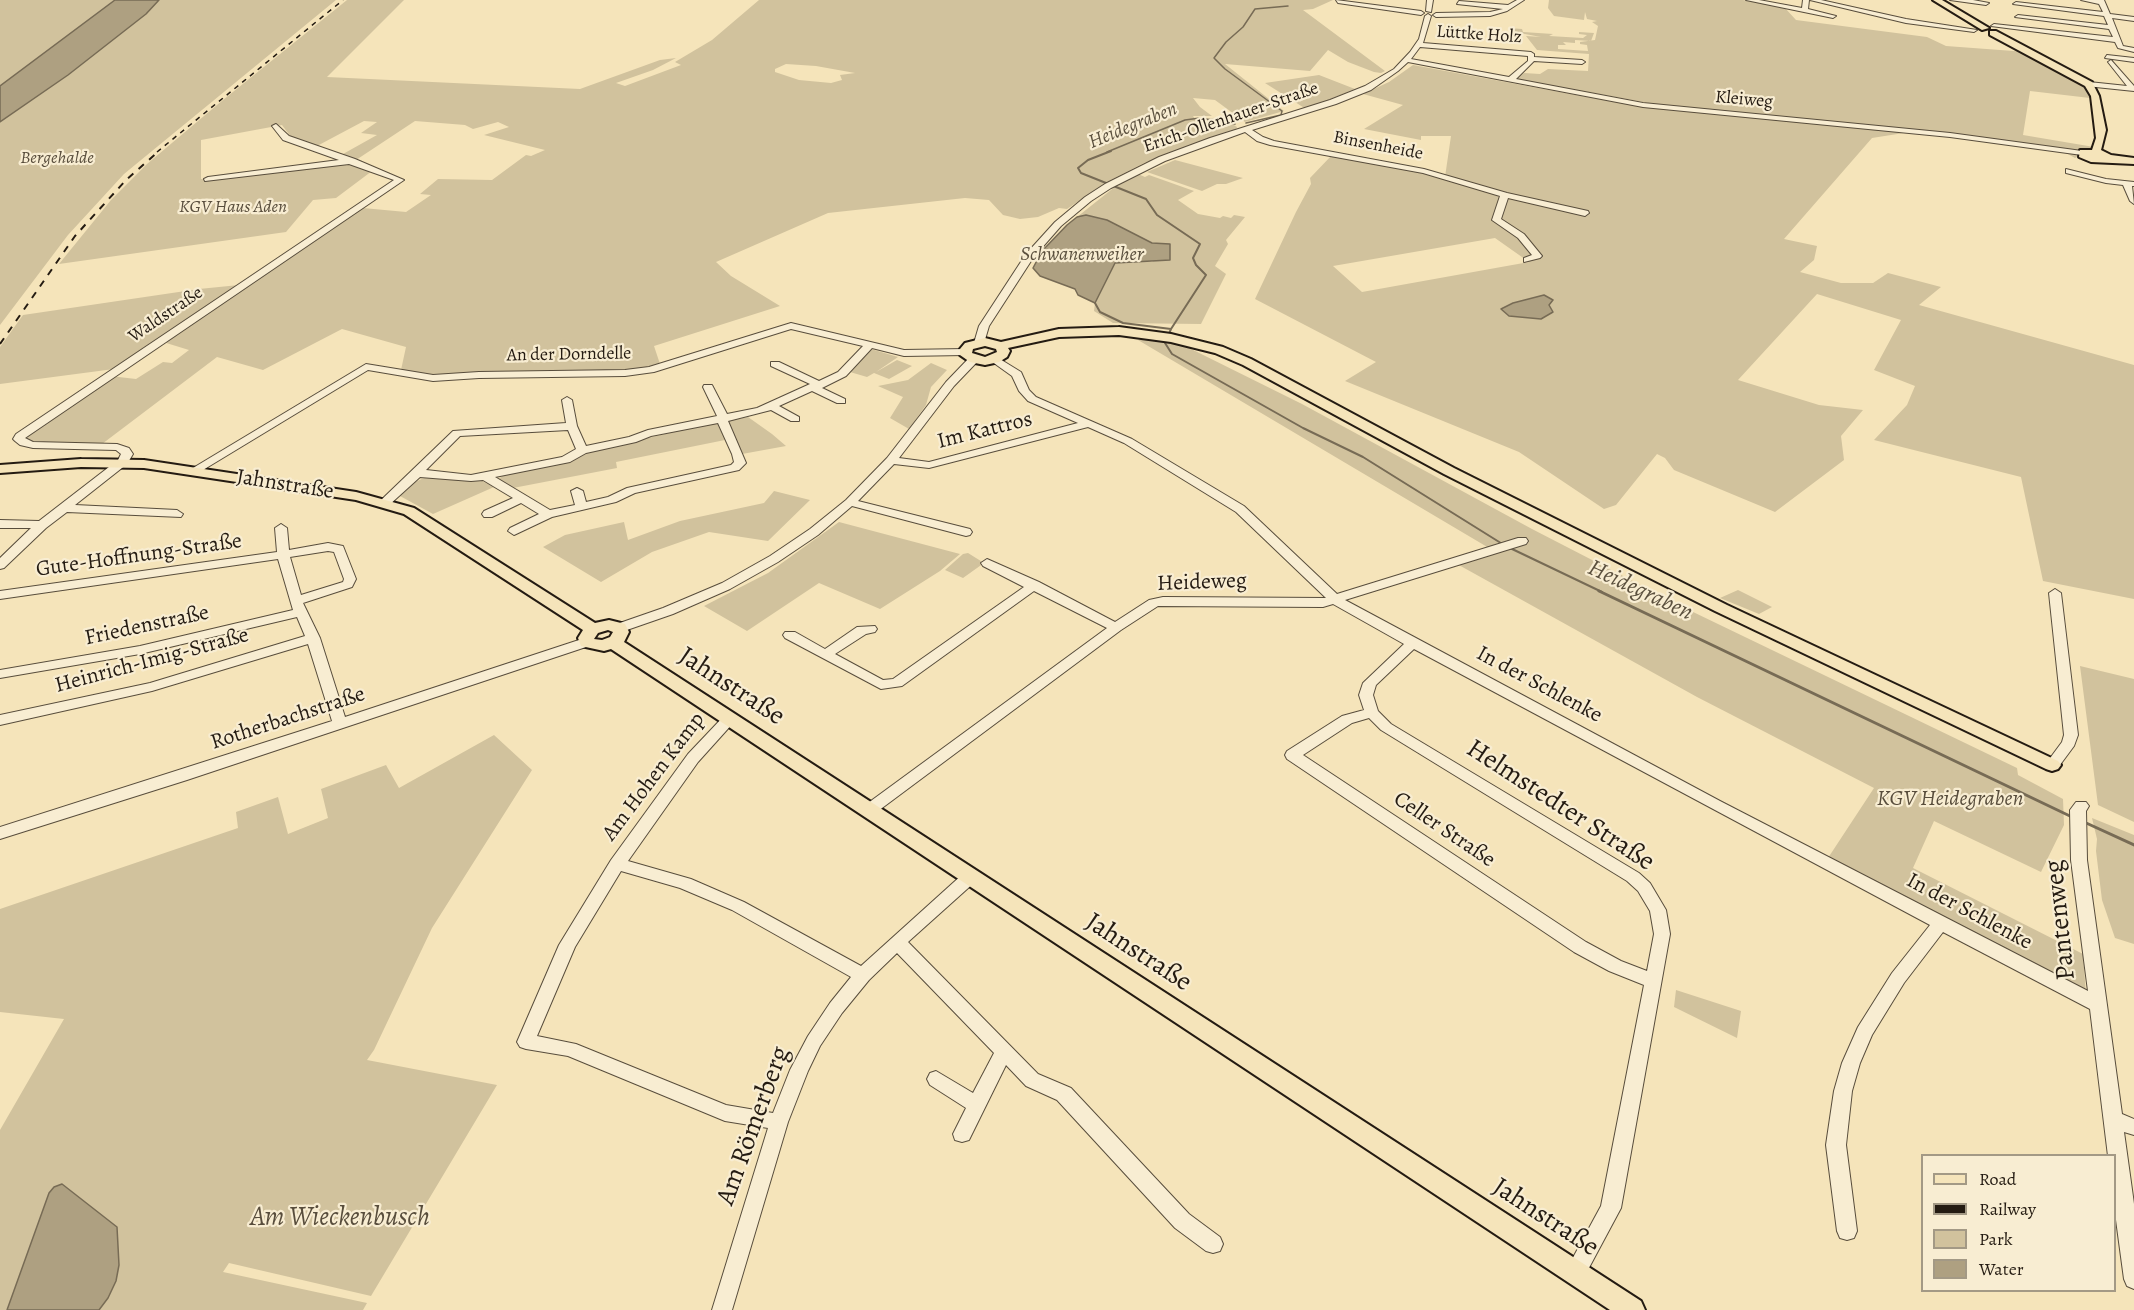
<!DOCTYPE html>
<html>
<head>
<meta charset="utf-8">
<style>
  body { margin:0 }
  #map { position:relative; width:2134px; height:1310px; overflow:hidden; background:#f5e4ba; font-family:Alegreya,serif }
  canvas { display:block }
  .legend { position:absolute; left:1921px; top:1154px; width:195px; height:138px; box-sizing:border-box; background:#f8edd2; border:2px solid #a39985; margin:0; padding:8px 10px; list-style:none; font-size:18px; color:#241b12 }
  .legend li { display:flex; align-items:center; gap:12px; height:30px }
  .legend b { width:30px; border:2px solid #a39985 }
</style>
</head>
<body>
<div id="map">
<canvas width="2134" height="1310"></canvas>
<ul class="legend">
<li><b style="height:8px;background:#f5e4ba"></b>Road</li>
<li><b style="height:8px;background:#241b12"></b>Railway</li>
<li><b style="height:16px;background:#d1c29d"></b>Park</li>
<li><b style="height:16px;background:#aea081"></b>Water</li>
</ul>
</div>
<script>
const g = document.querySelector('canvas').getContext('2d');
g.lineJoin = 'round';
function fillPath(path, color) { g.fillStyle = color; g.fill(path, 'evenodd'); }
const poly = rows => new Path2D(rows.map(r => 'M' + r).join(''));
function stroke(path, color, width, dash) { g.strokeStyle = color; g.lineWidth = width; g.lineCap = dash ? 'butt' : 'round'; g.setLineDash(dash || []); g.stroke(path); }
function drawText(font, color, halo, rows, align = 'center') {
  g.font = font + ' Alegreya,serif'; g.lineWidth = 4.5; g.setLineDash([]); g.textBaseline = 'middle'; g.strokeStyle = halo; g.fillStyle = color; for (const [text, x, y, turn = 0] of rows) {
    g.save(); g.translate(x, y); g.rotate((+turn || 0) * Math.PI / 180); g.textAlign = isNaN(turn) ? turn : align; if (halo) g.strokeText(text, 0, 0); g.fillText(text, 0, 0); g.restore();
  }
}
fillPath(poly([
  [0,0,115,0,0,86],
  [159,0,336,0,124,174,68,235,0,325,0,122,68,75,145,14],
  [347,0,404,0,327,77,580,89,660,60,676,58,653,70,616,83,625,86,681,65,675,62,712,40,759,0,1333,0,1313,9,1303,10,1385,71,1381,73,1374,72,1348,62,1328,50,1310,71,1225,64,1284,111,1245,122,1215,100,1193,98,1200,107,1212,116,1193,116,1196,120,1221,117,1237,127,1236,130,1144,163,1107,182,1067,209,1059,208,1038,217,1020,219,1003,215,989,200,965,198,828,213,716,262,731,276,780,306,654,346,661,367,650,370,433,376,401,370,406,347,342,329,263,370,217,357,102,444,33,442,26,438,28,433,110,376,136,379,163,362,172,363,189,350,163,342,363,208,406,212,431,195,420,194,438,179,492,180,526,155,531,156,545,150,484,135,509,127,498,122,473,129,465,125,415,121,356,160,343,154,377,135,361,133,377,122,364,121,317,146,291,137,282,125,201,140,201,179,215,179,348,162,372,171,336,198,313,200,286,232,59,264,111,200,147,164,223,100],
  [786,64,816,66,855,73,840,75,842,80,831,83,799,80,775,72,775,69],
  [1549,0,1743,0,1785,8,1796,20,1927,37,1946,46,2027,52,2085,83,2090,98,2030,91,2023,135,2094,147,2075,158,2066,153,1948,133,1671,107,1516,79,1524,73,1540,74,1548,69,1588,71,1589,54,1537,50,1526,36,1541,37,1509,31,1509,28,1522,29,1523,32,1553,34,1549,36,1583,38,1587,35,1579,34,1579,32,1594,33,1591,41,1575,40,1575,43,1563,42,1566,45,1558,45,1558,49,1588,51,1587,45,1580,44,1580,42,1595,40,1598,26,1592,22,1597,21,1587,19,1585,12,1584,20,1554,16,1548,8],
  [1413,65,1625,104,1910,132,1872,138,1784,239,1817,246,1814,260,1800,272,1841,283,1873,283,1888,273,1941,287,1919,305,2134,365,2134,599,2043,581,2021,477,1874,440,1907,405,1915,386,1874,370,1901,320,1817,294,1738,380,1819,405,1863,410,1841,436,1844,460,1775,512,1674,470,1665,458,1657,454,1616,505,1604,509,1519,452,1345,381,1376,362,1255,299,1296,212,1311,184,1310,178,1332,155,1445,177,1451,136,1421,136,1421,140,1364,129,1403,105,1363,94,1389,82],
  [1495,238,1529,262,1362,292,1333,266],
  [1319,75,1355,89,1306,109,1265,83],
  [1175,160,1243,178,1226,184,1217,184,1202,191,1147,172],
  [1138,174,1145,177,1149,175,1194,191,1178,200,1198,214,1220,218,1223,216,1231,218,1234,215,1245,217,1226,240,1228,244,1215,266,1226,274,1201,324,1113,323,1094,311,1095,303,1115,263,1125,261,1152,262,1170,245,1152,243,1107,220,1086,215,1077,217,1116,186],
  [239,285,114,369,0,384,0,347,23,315,199,289],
  [1138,340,1173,340,1302,404,1532,529,1691,611,2017,768,2018,775,2063,799,2064,825,2041,872,1934,821,1913,868,2083,954,2086,995,1828,858,1874,788,1697,697,1457,564,1494,551],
  [871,349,898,357,876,372,897,360,912,366,889,379,874,373,867,377,850,372],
  [931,363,947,370,931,387,926,405,909,429,890,418,903,397,878,386,908,380],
  [748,417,772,434,786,446,742,454,728,421],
  [717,422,725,440,616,462,617,468,513,488,497,480,504,475,587,452],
  [426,477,465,481,480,480,494,487,433,514,400,496,415,482],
  [774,491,810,500,768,541,709,532,652,552,601,582,543,547,565,535,624,522,628,540,680,521,764,503],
  [839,522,960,554,940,571,880,609,819,583,747,631,704,606,768,573],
  [968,553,984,563,963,578,945,570,963,554],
  [1738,590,1772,607,1759,614,1720,598],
  [2080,666,2134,679,2134,822,2098,805],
  [494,735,532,770,432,928,374,1050,367,1060,497,1085,371,1296,229,1263,223,1272,367,1303,363,1310,0,1310,0,1130,64,1019,0,1012,0,909,238,828,236,812,278,797,288,834,328,818,321,789,386,765,399,788],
  [2092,818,2134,835,2134,944,2115,938,2102,900,2096,851,2097,839],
  [1676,990,1741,1011,1737,1038,1674,1007]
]), '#d1c29d');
const water = poly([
  [115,0,159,0,146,14,68,75,0,122,0,86,115,0],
  [1086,215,1107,220,1152,243,1170,244,1170,260,1115,263,1095,303,1078,295,1075,289,1040,276,1033,268,1042,251,1067,225,1077,217,1086,215],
  [1544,295,1553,300,1549,305,1553,312,1541,319,1509,316,1501,309,1513,303,1544,295],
  [62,1184,117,1227,119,1265,116,1281,108,1298,99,1310,7,1310,49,1193,54,1187,62,1184]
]);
fillPath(water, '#aea081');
stroke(water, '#776b55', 1.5);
stroke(poly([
  [1246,123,1281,115,1282,111,1225,69,1214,58,1226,42,1243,27,1255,9,1288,6],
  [1107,152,1185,120,1200,118,1235,124]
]), '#776b55', 1.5);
stroke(poly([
  [1111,151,1088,160,1078,168,1081,173,1146,199,1157,215,1200,244,1193,258,1196,265,1206,275,1171,329],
  [1095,303,1100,312,1123,323,1171,329,1165,343,1172,354,1303,428,1363,457,1504,545],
  [1510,548,1602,592]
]), '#776b55', 2);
stroke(poly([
  [1599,591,2072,817],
  [2084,822,2134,845]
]), '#776b55', 3);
const minor = poly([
  [1336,0,1421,11,1424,13,1421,15,1338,3,1336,0],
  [1427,0,1433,0,1431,12,1426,11,1427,0],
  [1517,0,1524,0,1507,11,1490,16,1436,17,1433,15,1436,13,1490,12,1503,9,1457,4,1459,1,1508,5,1517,0],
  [1746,0,1759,0,1802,8,1803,0,1809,0,1808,9,1836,16,1833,18,1746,0],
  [1810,0,1821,0,1906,19,1977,30,1974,32,1906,23,1810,0],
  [1950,0,1973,0,1989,3,1986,5,1950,0],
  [2081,0,2104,0,2110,14,2134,17,2134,21,2112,18,2123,46,2134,48,2134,52,2118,48,2115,42,1991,26,1994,24,2113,37,2109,29,2015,17,2018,15,2108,25,2104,16,2013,4,2016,2,2103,12,2099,4,2081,0],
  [1428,14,1431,16,1423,43,1531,52,1534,54,1534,57,1582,60,1585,62,1582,64,1534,61,1516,79,1643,103,1950,133,2082,151,2086,153,2082,155,1950,137,1643,107,1408,62,1398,71,1371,90,1336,104,1252,130,1263,137,1274,141,1424,169,1507,193,1588,211,1589,213,1585,216,1508,198,1501,219,1524,234,1542,256,1540,258,1524,262,1524,258,1532,255,1518,238,1492,220,1500,196,1423,173,1270,145,1257,141,1245,132,1165,161,1111,188,1091,201,1061,226,1033,258,989,326,984,343,979,346,975,345,974,343,979,326,1026,254,1055,222,1085,197,1105,184,1159,157,1210,138,1330,100,1365,86,1394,69,1410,52,1419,39,1425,16,1428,14],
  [1420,47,1528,56,1528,61,1509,77,1411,59,1420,47],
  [2107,55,2134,58,2134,62,2105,58,2107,55],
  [2111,60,2134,86,2134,91,2086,86,2085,84,2089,82,2127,86,2108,62,2111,60],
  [276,124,289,136,355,159,404,180,25,438,33,442,117,444,129,448,133,454,127,464,75,505,177,510,183,514,181,517,67,512,46,528,4,568,0,569,0,558,31,528,0,528,0,520,39,521,118,460,121,454,116,450,33,448,20,445,15,441,13,439,16,434,394,180,349,164,205,181,204,179,208,177,339,160,283,140,272,126,276,124],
  [2066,169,2106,179,2134,182,2134,186,2132,186,2134,204,2130,201,2123,185,2106,183,2066,173,2066,169],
  [791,323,904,350,965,349,970,352,965,355,904,356,872,348,846,376,822,388,845,399,845,403,837,403,812,391,779,406,799,417,799,421,791,421,771,410,728,421,746,463,739,470,635,493,616,502,552,517,514,535,508,531,510,528,539,514,521,503,492,517,484,517,482,514,484,511,513,498,483,480,471,481,420,477,388,506,384,507,378,503,453,431,566,423,562,400,567,397,572,400,577,426,586,446,629,437,648,430,717,416,703,387,704,385,712,385,727,414,757,408,810,384,771,366,771,362,779,362,819,381,838,372,863,346,791,329,654,372,625,376,479,378,433,381,368,370,198,473,194,474,188,471,366,364,433,375,479,372,625,370,649,367,791,323],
  [718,423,732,454,734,462,731,465,627,488,608,497,586,502,583,491,577,488,571,491,575,505,550,510,495,477,570,462,586,453,636,442,651,436,718,423],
  [568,430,576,449,562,457,471,475,426,470,460,436,568,430],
  [974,356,978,357,978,361,954,386,899,458,929,462,1078,423,1028,401,1019,391,1012,376,991,361,991,357,995,356,1021,372,1029,390,1036,397,1132,439,1244,506,1337,594,1518,538,1526,538,1528,541,1526,544,1345,600,1720,801,2088,991,2071,860,2070,810,2076,802,2086,802,2089,806,2086,811,2087,860,2122,1114,2134,1119,2134,1135,2124,1132,2134,1204,2134,1289,2127,1286,2124,1279,2114,1205,2114,1156,2108,1156,2090,1009,1943,932,1904,983,1872,1035,1860,1063,1852,1091,1846,1145,1857,1231,1854,1238,1847,1240,1840,1238,1837,1231,1826,1145,1834,1091,1842,1063,1858,1027,1892,973,1930,925,1414,649,1376,685,1373,695,1378,711,1391,724,1639,873,1650,883,1666,910,1670,934,1621,1208,1583,1279,1576,1282,1569,1279,1566,1272,1569,1265,1601,1206,1644,985,1609,971,1574,952,1287,759,1285,755,1287,751,1342,716,1364,710,1359,695,1363,683,1404,644,1333,604,1323,607,1158,606,1121,630,874,814,864,814,861,810,864,806,1107,628,1034,591,902,686,881,689,785,638,783,635,785,632,795,632,825,649,857,627,875,626,877,629,875,632,866,634,835,654,883,680,893,679,1024,587,983,566,981,563,987,559,1039,582,1115,622,1149,600,1163,597,1326,598,1236,512,1124,443,1088,427,929,468,894,464,858,501,970,529,972,532,970,535,966,536,852,506,818,535,778,562,730,589,673,614,624,631,614,631,612,628,614,625,663,608,722,583,770,556,810,529,846,500,887,458,946,382,970,357,974,356],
  [1369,718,1381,730,1627,881,1638,891,1650,911,1654,934,1647,971,1621,961,1586,942,1303,755,1352,723,1369,718],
  [281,524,287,528,289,550,328,543,343,546,356,579,352,587,303,603,320,638,345,717,582,639,587,638,594,642,592,645,187,780,0,839,0,827,332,721,308,644,152,691,0,725,0,715,150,683,305,636,297,617,140,654,0,678,0,670,140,646,293,610,278,559,0,599,0,591,277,552,275,528,281,524],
  [328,551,334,552,344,579,343,582,301,595,290,557,328,551],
  [2055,589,2061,593,2078,735,2074,746,2057,769,2052,770,2047,769,2045,765,2062,742,2064,735,2049,593,2055,589],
  [729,714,734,716,736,719,734,722,698,762,628,861,691,879,744,902,861,966,964,873,970,871,976,873,978,877,976,881,908,942,1038,1074,1071,1088,1189,1214,1220,1237,1223,1244,1220,1251,1213,1253,1206,1251,1175,1228,1057,1100,1026,1086,1006,1065,969,1140,962,1142,955,1140,953,1134,966,1108,930,1085,927,1079,930,1073,936,1071,973,1093,994,1053,897,953,869,980,842,1013,820,1046,808,1071,788,1122,732,1310,712,1310,768,1128,725,1121,568,1056,526,1049,520,1047,517,1042,559,945,611,860,688,754,724,716,729,714],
  [621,871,680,888,732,910,851,977,830,1003,808,1036,790,1070,773,1113,726,1105,576,1044,537,1036,575,947,621,871]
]);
const major = poly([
  [1933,0,1942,0,1989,28,1982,30,1933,0],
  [1990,31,1996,31,2092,82,2099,96,2106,130,2101,150,2111,155,2134,158,2134,164,2091,162,2079,157,2080,150,2092,150,2096,138,2091,96,2085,86,1990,35,1990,31],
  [1119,327,1171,334,1223,347,1251,359,1454,468,1727,605,2058,761,2061,765,2058,769,2052,771,2046,769,1715,611,1444,474,1243,365,1215,353,1171,342,1119,335,1059,337,1008,348,1010,351,1007,357,999,362,985,365,970,362,960,355,960,349,965,343,985,338,1001,342,1059,329,1119,327],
  [985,346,996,349,997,352,985,357,972,353,973,349,985,346],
  [81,459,144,460,356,492,414,508,595,623,609,620,625,624,629,632,624,642,1641,1301,1645,1310,1610,1310,611,649,604,651,581,646,578,638,583,630,404,514,356,500,144,468,81,467,0,473,0,465,81,459],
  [608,630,613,632,610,637,602,640,594,639,598,633,608,630]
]);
stroke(minor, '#584d3c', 2);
stroke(major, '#241b12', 4);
fillPath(minor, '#f8edd2');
fillPath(major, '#f5e4ba');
stroke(poly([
  [157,152,343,0]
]), '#241b12', 1.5, [5, 5]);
stroke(poly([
  [0,344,75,236,126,180,159,151]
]), '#241b12', 2, [7, 7]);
drawText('18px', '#241b12', '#f8edd2', [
  ["Lüttke Holz",1479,35,4],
  ["Kleiweg",1744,100,5],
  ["Erich-Ollenhauer-Straße",1231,118,-19],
  ["Binsenheide",1378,146,11],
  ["Waldstraße",166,315,-34],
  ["An der Dorndelle",569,355,-1]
]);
drawText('italic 18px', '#584d3c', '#f8edd2', [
  ["Bergehalde",57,159],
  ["KGV Haus Aden",233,208]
]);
drawText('italic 20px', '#5b503e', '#f8edd2', [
  ["Heidegraben",1133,126,-22],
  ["Schwanenweiher",1082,255]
]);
drawText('22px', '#241b12', '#f8edd2', [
  ["Im Kattros",985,431,-14],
  ["Jahnstraße",285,485,9],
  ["Gute-Hoffnung-Straße",139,556,-8],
  ["Heideweg",1202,583,-2],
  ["Friedenstraße",147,626,-12],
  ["Heinrich-Imig-Straße",152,661,-15],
  ["In der Schlenke",1539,685,28],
  ["Rotherbachstraße",288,719,-18],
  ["Am Hohen Kamp",654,777,-53],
  ["Celler Straße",1444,830,34],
  ["In der Schlenke",1969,912,28]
]);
drawText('italic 22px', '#584d3c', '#f8edd2', [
  ["KGV Heidegraben",1950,800]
]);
drawText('italic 24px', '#5b503e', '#f8edd2', [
  ["Heidegraben",1640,591,25]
]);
drawText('27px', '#241b12', '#f8edd2', [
  ["Jahnstraße",731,687,33],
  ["Helmstedter Straße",1560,806,33],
  ["Pantenweg",2061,920,-96],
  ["Jahnstraße",1138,953,33],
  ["Am Römerberg",754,1126,-70],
  ["Jahnstraße",1545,1218,33]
]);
drawText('italic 27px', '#584d3c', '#f8edd2', [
  ["Am Wieckenbusch",340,1218]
]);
</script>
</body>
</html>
